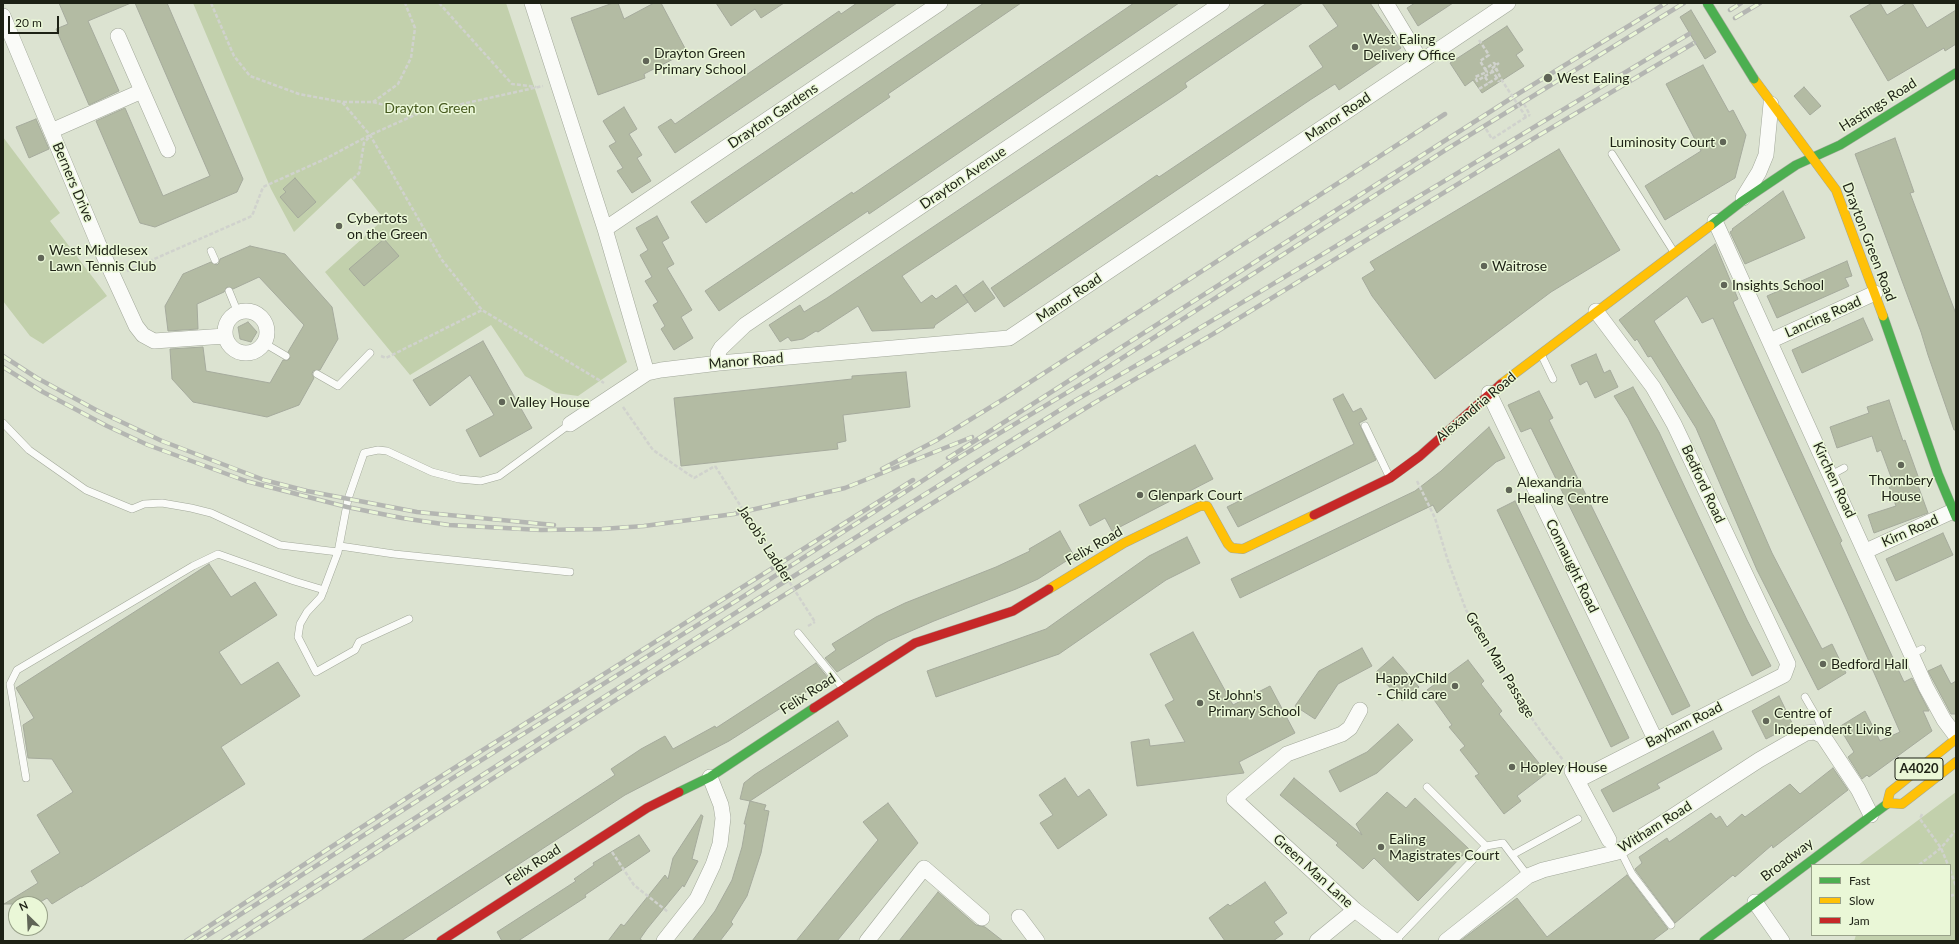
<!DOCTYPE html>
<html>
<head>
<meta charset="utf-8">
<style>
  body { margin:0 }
  #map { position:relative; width:1959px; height:944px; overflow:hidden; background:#dce3d1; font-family:Lato,sans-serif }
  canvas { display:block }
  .frame { position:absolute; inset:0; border:4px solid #1d2115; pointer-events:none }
  .legend { position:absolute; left:1811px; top:864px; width:140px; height:72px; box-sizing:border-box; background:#eaf7d7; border:1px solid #98a189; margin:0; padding:5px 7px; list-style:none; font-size:12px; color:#1d2115 }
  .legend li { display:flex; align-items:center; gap:8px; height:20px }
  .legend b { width:20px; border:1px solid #98a189 }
  .north { position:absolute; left:8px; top:896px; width:40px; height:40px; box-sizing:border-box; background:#eaf7d7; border:1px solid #98a189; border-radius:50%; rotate:336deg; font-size:11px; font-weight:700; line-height:16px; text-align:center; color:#1d2115 }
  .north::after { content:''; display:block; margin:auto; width:14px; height:18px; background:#606557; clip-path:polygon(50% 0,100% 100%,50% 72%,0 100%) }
  .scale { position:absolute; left:8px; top:16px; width:51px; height:18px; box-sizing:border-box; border:2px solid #1d2115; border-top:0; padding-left:5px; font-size:12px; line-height:14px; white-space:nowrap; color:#1d2115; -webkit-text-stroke:3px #eaf7d7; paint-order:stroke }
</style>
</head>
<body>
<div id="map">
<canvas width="1959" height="944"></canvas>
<div class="frame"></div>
<ul class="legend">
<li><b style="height:5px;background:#4caf50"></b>Fast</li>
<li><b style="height:5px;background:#ffc107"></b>Slow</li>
<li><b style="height:5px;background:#c62828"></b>Jam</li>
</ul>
<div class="north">N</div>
<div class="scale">20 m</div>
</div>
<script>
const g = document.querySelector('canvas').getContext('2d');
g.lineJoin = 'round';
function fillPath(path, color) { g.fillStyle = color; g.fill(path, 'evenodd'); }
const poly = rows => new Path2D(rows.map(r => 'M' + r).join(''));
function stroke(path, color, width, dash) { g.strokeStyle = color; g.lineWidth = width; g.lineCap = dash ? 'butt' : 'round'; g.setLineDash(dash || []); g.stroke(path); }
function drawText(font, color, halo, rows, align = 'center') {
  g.font = font + ' Lato,sans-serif'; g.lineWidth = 3; g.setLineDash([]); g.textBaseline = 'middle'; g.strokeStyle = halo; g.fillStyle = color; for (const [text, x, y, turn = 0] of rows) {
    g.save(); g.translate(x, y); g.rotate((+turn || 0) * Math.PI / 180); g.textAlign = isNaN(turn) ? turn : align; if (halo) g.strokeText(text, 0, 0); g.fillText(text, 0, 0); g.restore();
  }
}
fillPath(poly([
  [193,3,506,3,627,362,578,396,556,393,525,376,491,325,410,375,325,272,384,219,351,178,294,232,271,189],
  [3,137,60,213,50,221,107,296,43,344,30,336,3,301],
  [1956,792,1956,941,1854,941,1856,935,1950,935,1950,865,1858,865]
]), '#c2d0ac');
const building = poly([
  [59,3,131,3,88,21,119,91,89,105,56,29,68,24,59,3],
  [135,3,167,3,243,179,237,192,155,227,140,223,96,121,125,108,163,196,210,176,135,3],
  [613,3,618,3,624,19,654,3,661,3,687,52,644,74,645,78,598,95,571,18,613,3],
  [716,3,784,3,761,18,755,9,731,26,716,3],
  [857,3,897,3,675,153,658,127,671,119,675,124,839,11,841,14,857,3],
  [984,3,1021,3,888,94,890,97,706,223,691,202,984,3],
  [1134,3,1179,3,869,214,868,211,719,311,705,291,852,192,853,194,1134,3],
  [1267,3,1303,3,1185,83,1187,87,1177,94,902,276,921,303,932,295,936,299,956,285,968,302,935,325,934,328,872,331,858,306,818,332,816,331,803,339,791,341,788,337,780,342,769,325,800,305,804,312,827,298,1267,3],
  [1322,3,1370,3,1401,48,1339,90,1335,84,1310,100,1004,307,991,288,1157,175,1159,177,1323,67,1309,46,1338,26,1322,3],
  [1415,3,1453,3,1418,26,1407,8,1415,3],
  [1872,3,1880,3,1887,15,1907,3,1912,3,1927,28,1956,10,1956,44,1945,51,1944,48,1888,81,1850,16,1872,3],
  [1691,10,1716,52,1705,59,1680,17,1691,10],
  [1507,26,1523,50,1516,55,1524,66,1482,93,1473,80,1465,86,1450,63,1507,26],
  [1703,65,1729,112,1733,110,1746,135,1735,178,1665,220,1645,186,1701,151,1666,84,1703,65],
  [1804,87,1821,106,1810,115,1794,96,1804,87],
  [624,107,637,129,629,134,642,155,637,158,651,181,632,193,617,171,623,168,609,146,616,142,603,121,624,107],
  [36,119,49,149,29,158,16,127,36,119],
  [1895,138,1914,192,1910,193,1956,314,1956,430,1954,430,1928,355,1921,332,1855,154,1895,138],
  [1559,149,1620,250,1551,292,1435,379,1372,296,1362,278,1375,270,1370,262,1559,149],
  [295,178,316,202,298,218,280,197,286,192,283,189,295,178],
  [1783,191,1805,238,1745,264,1730,232,1733,230,1732,229,1783,191],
  [657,216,669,238,662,242,674,264,667,268,692,310,681,317,693,338,674,350,661,329,665,326,653,305,658,302,645,281,652,277,640,255,648,250,636,228,657,216],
  [384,239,399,256,364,286,349,269,384,239],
  [1715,244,1738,299,1733,302,1735,307,1835,526,1842,541,1840,543,1904,682,1912,678,1929,711,1923,711,1932,731,1869,777,1867,775,1862,779,1848,757,1854,752,1839,727,1865,711,1880,741,1900,732,1846,609,1713,318,1702,323,1687,296,1654,321,1714,420,1772,553,1822,649,1832,644,1846,673,1818,690,1757,570,1696,428,1651,356,1648,357,1637,339,1635,341,1619,320,1715,244],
  [250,246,285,254,332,307,338,339,320,370,313,371,312,374,314,378,299,405,267,417,193,402,172,379,170,349,203,347,206,371,270,383,283,360,288,360,290,358,288,352,304,325,259,277,233,289,227,287,224,292,197,304,198,329,168,331,165,306,183,274,211,262,217,265,219,263,220,259,250,246],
  [1847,261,1852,276,1845,278,1849,286,1777,318,1767,296,1847,261],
  [983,281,995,298,975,312,963,295,983,281],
  [1863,318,1873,340,1802,373,1792,350,1863,318],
  [248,322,257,332,251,342,240,339,238,327,248,322],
  [483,341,532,428,480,457,466,430,494,415,470,375,430,406,413,380,483,341],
  [1596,354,1604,373,1610,370,1618,387,1595,398,1587,381,1580,385,1571,365,1596,354],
  [906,372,910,407,843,415,846,441,837,443,838,449,681,466,674,398,852,379,852,376,906,372],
  [1633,387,1659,432,1747,620,1771,666,1752,676,1645,452,1628,418,1614,396,1633,387],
  [1539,391,1553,418,1549,420,1690,706,1672,715,1531,428,1521,432,1508,405,1539,391],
  [1343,394,1353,412,1361,408,1367,419,1359,423,1376,460,1238,527,1227,507,1354,444,1333,399,1343,394],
  [1889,400,1903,441,1905,440,1919,479,1916,480,1928,513,1874,533,1868,515,1896,506,1889,486,1894,485,1881,450,1877,452,1872,436,1837,448,1830,427,1869,413,1867,407,1889,400],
  [1489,427,1505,458,1496,462,1437,513,1433,505,1240,598,1231,579,1415,491,1441,471,1489,427],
  [1195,445,1213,479,1112,531,1105,518,1090,526,1079,505,1195,445],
  [1515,501,1629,738,1611,747,1497,510,1515,501],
  [1060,531,1074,556,1038,579,1016,589,934,621,888,641,837,672,825,658,836,650,832,644,876,617,905,603,996,567,1030,551,1029,549,1060,531],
  [1943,533,1953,555,1896,581,1886,559,1943,533],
  [1187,537,1200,563,1166,580,1059,654,936,697,927,671,1046,629,1149,556,1187,537],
  [209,564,231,597,255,582,277,615,219,652,241,685,278,662,300,696,221,747,245,784,81,887,81,886,52,904,47,898,37,904,4,904,38,883,31,871,60,853,37,815,73,792,52,759,28,758,23,725,34,718,16,688,209,564],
  [1193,632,1233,705,1270,686,1295,733,1239,762,1244,773,1137,786,1131,742,1149,739,1150,746,1185,742,1165,705,1174,700,1150,654,1193,632],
  [1362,648,1372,666,1338,684,1315,719,1295,706,1319,671,1362,648],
  [1393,657,1419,687,1402,701,1376,672,1393,657],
  [1468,660,1484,681,1481,684,1502,711,1499,714,1547,773,1517,796,1521,801,1504,814,1475,776,1479,774,1460,750,1465,746,1449,727,1452,725,1427,690,1468,660],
  [816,663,828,678,729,741,625,795,401,941,361,941,615,775,611,769,641,749,665,736,673,749,715,726,716,728,816,663],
  [1941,665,1951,684,1956,681,1956,714,1951,714,1928,671,1941,665],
  [1779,696,1793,725,1766,739,1752,711,1779,696],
  [838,721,848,736,750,801,740,799,744,783,754,775,838,721],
  [1398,724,1413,740,1377,773,1340,792,1329,771,1367,752,1398,724],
  [1713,731,1722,749,1657,784,1660,788,1613,812,1601,790,1713,731],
  [1833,768,1848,790,1773,848,1772,845,1735,877,1733,875,1675,923,1636,871,1635,869,1642,863,1639,857,1667,838,1669,842,1711,813,1716,819,1720,816,1727,827,1742,814,1745,817,1790,784,1800,794,1833,768],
  [1065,778,1078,797,1089,789,1107,815,1058,849,1040,823,1053,815,1039,795,1065,778],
  [1294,778,1362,835,1356,824,1387,792,1406,808,1415,798,1469,849,1418,901,1374,858,1363,869,1336,845,1338,843,1280,795,1294,778],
  [750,801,766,805,764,810,769,811,761,853,747,896,731,922,733,924,720,941,692,941,715,911,732,880,742,847,746,824,744,824,750,801],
  [888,803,918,843,837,941,796,941,878,840,863,822,888,803],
  [701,815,703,816,692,859,698,861,684,887,683,885,647,929,640,939,643,941,608,941,621,924,624,926,665,875,668,879,673,858,701,815],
  [639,835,650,851,585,895,586,897,518,941,502,941,497,932,576,881,574,879,594,865,593,863,639,835],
  [1627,875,1668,929,1652,941,1460,941,1517,898,1547,937,1627,875],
  [1265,882,1287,913,1274,922,1283,934,1273,941,1225,941,1209,918,1228,904,1230,906,1265,882],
  [938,892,976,925,985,927,1003,941,899,941,938,892]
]);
fillPath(building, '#b3bba3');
stroke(building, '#a5aa9c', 1);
const lane = poly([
  [1612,154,1674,252],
  [211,251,215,260],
  [229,291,238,313],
  [264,343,286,356],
  [1542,356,1553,379],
  [317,374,338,386,370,353],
  [3,423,29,450,86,490,132,509,144,504,162,503,191,508,211,513,280,545,338,552,348,499,364,453,378,450,387,451,432,472,459,479,481,481,499,476,570,424],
  [1365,426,1389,476],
  [1831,475,1844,468],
  [340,546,394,554,570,572],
  [338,552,321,597,307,612,300,624,298,637,316,672,355,650,359,642,409,619],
  [798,633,842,687],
  [1912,654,1922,649],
  [1805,697,1819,721,1823,734],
  [26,778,10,684,17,670,193,566,218,554,294,581,324,590],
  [1486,846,1503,843,1512,855],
  [1620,850,1632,874,1671,925],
  [1528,876,1512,855,1578,819],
  [1395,941,1486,846,1427,787]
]);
const street = poly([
  [532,3,605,229,647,373],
  [1386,3,1421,61],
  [3,16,98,243,136,326,143,335,154,341,225,336],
  [118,36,168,150],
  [51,131,142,91],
  [1743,198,1759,172,1766,155,1771,104],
  [1715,221,1926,687,1944,720,1956,736],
  [605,229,940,3],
  '225 332a21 21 0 1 1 42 0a21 21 0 1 1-42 0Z',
  [1770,341,1875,293],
  [719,363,718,353,721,348,745,325,1222,3],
  [1489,393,1655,739],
  [570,424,647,373,661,370,719,363,1009,338,1508,3],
  [1866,551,1953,511],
  [1360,710,1350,728,1342,734,1287,754,1234,799,1355,910,1395,941],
  [1572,771,1609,840],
  [1578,780,1784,675,1788,664,1674,424,1653,387,1596,311],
  [1755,902,1782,941],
  [1019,917,1037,941],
  [664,941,697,899,713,865,720,844,723,818,721,805,710,777],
  [867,941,924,868,982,918],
  [1317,941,1355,910],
  [1446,941,1528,876,1543,870,1618,852,1759,760,1806,733,1815,732,1823,736,1858,789,1871,815]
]);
const fast = poly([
  [1710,226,1741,202,1796,165,1840,145,1956,73],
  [1883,316,1938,474,1956,517],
  [679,792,710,777,814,708],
  [1704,941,1887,804]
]);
const slow = poly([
  [1754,79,1836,190,1883,316],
  [1501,384,1710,226],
  [1049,589,1124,543,1200,506,1207,506,1228,544,1232,548,1243,549,1314,515],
  [1888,803,1902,804,1956,762],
  [1887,804,1890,792,1956,739]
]);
const jam = poly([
  [1314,515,1390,478,1420,456,1501,384],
  [814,708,915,643,1013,611,1049,589],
  [441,941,647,808,679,792]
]);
stroke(lane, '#a2a89a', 8);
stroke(street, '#a2a89a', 16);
stroke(fast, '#a2a89a', 10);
stroke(slow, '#a2a89a', 10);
stroke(jam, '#a2a89a', 10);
stroke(poly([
  [211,3,234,56,250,76,299,94,342,102,370,135,442,260,482,310,604,383],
  [439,3,512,84,536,87],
  [1479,40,1489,55,1480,61,1485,69,1494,63,1496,65],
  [1496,68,1501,79],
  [1485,69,1487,72,1475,77,1477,81,1497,69],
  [1485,77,1489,83],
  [1497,78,1491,69,1499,63],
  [1479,89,1497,78,1499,82],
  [343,102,373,102,398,84,411,58,415,28,405,3],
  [373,102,417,114,543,86],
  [1524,104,1530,115],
  [1486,129,1492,139,1526,117],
  [353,179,359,173,364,143,370,136],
  [127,271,252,216,263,187,325,159,370,135,417,114],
  [381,356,386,358,482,310],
  [623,407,653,450,694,478,715,466],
  [1417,481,1435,518,1448,561,1466,610,1520,701,1542,733,1563,760],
  [808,626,815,622],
  [1922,814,1920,819,1941,848,1948,865],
  [612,852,634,885,668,912],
  [1919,865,1941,848,1956,830],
  [1950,870,1956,886],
  [1950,896,1956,894]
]), '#d0d2cd', 2.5, [4, 2]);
stroke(lane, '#fafbf8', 7);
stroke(street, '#fafbf8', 15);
stroke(fast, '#4caf50', 9);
stroke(slow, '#ffc107', 9);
stroke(jam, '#c62828', 9);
const rail = poly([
  [1730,10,1741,3],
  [1735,18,1760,3],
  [3,356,37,378,98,411,162,441,264,480,307,491,417,512,554,525],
  [3,367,43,392,107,426,148,445,246,481,347,507,402,518,449,525,541,530,602,529,644,526,734,514,845,488,972,437],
  [948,458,1521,92,1666,3],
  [882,469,937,440,1007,397,1445,114],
  [186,941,416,792,913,480],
  [199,941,456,776,744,596,950,463,1088,380,1447,149,1684,3],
  [223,941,765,594,1076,400,1168,347,1689,34],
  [238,941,652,677,1094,403,1213,334,1489,165,1694,43]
]);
stroke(rail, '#b4b6b2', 4.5);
stroke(rail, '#eaf7d7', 3, [9]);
const fastBridge = poly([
  [1707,3,1754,79]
]);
stroke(fastBridge, '#a2a89a', 10, []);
stroke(poly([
  [1501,79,1526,117,1530,115],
  [715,466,815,622]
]), '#d0d2cd', 2.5, [4, 2]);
stroke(fastBridge, '#4caf50', 9);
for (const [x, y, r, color] of [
  [1355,47,4,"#606557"],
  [646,61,4,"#606557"],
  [1548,78,5,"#606557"],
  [1723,142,4,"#606557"],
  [339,226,4,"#606557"],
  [41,258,4,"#606557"],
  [1484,266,4,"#606557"],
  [1724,285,4,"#606557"],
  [502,402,4,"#606557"],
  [1901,465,4,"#606557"],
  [1509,490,4,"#606557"],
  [1140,495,4,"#606557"],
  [1823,664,4,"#606557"],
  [1455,686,4,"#606557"],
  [1200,703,4,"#606557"],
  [1766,721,4,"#606557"],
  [1512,767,4,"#606557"],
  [1381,847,4,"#606557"]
]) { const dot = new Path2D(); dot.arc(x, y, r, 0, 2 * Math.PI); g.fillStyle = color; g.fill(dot); stroke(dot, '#eaf7d7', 1.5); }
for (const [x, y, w] of [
  [1919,769,48]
]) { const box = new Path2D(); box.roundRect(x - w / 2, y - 11, w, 22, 3); g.fillStyle = '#eaf7d7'; g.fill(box); stroke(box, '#1d2115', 1); }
drawText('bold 13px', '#1d2115', null, [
  ["A4020",1919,769]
]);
drawText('14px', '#1d2115', '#eaf7d7', [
  ["West Ealing",1363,39],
  ["Delivery Office",1363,55],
  ["Drayton Green",654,53],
  ["Primary School",654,69],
  ["West Ealing",1557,78],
  ["Luminosity Court",1715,142,"right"],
  ["Cybertots",347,218],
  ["on the Green",347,234],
  ["West Middlesex",49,250],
  ["Lawn Tennis Club",49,266],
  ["Waitrose",1492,266],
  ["Insights School",1732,285],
  ["Valley House",510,402],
  ["Thornbery",1901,480,"center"],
  ["House",1901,496,"center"],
  ["Alexandria",1517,482],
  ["Healing Centre",1517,498],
  ["Glenpark Court",1148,495],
  ["Bedford Hall",1831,664],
  ["HappyChild",1447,678,"right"],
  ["- Child care",1447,694,"right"],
  ["St John's",1208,695],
  ["Primary School",1208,711],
  ["Centre of",1774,713],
  ["Independent Living",1774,729],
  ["Hopley House",1520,767],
  ["Ealing",1389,839],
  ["Magistrates Court",1389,855]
], 'left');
drawText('14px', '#1d2115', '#eaf7d7', [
  ["Hastings Road",1878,105,-32],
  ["Drayton Gardens",773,116,-34],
  ["Manor Road",1338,117,-34],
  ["Drayton Avenue",963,178,-34],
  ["Berners Drive",73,182,67],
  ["Drayton Green Road",1869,242,69],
  ["Manor Road",1069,298,-34],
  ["Lancing Road",1823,317,-24],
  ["Manor Road",746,361,-5],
  ["Alexandria Road",1476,407,-40],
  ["Kirchen Road",1834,480,65],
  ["Bedford Road",1703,484,65],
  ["Kirn Road",1910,531,-24],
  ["Jacob's Ladder",765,544,57],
  ["Felix Road",1094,546,-30],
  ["Connaught Road",1572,566,64],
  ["Green Man Passage",1500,665,59],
  ["Felix Road",808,694,-33],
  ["Bayham Road",1684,725,-27],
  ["Witham Road",1655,827,-32],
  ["Broadway",1787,860,-37],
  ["Felix Road",533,865,-33],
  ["Green Man Lane",1313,871,42]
]);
drawText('14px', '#46591f', '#eaf7d7', [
  ["Drayton Green",430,108]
]);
</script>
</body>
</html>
